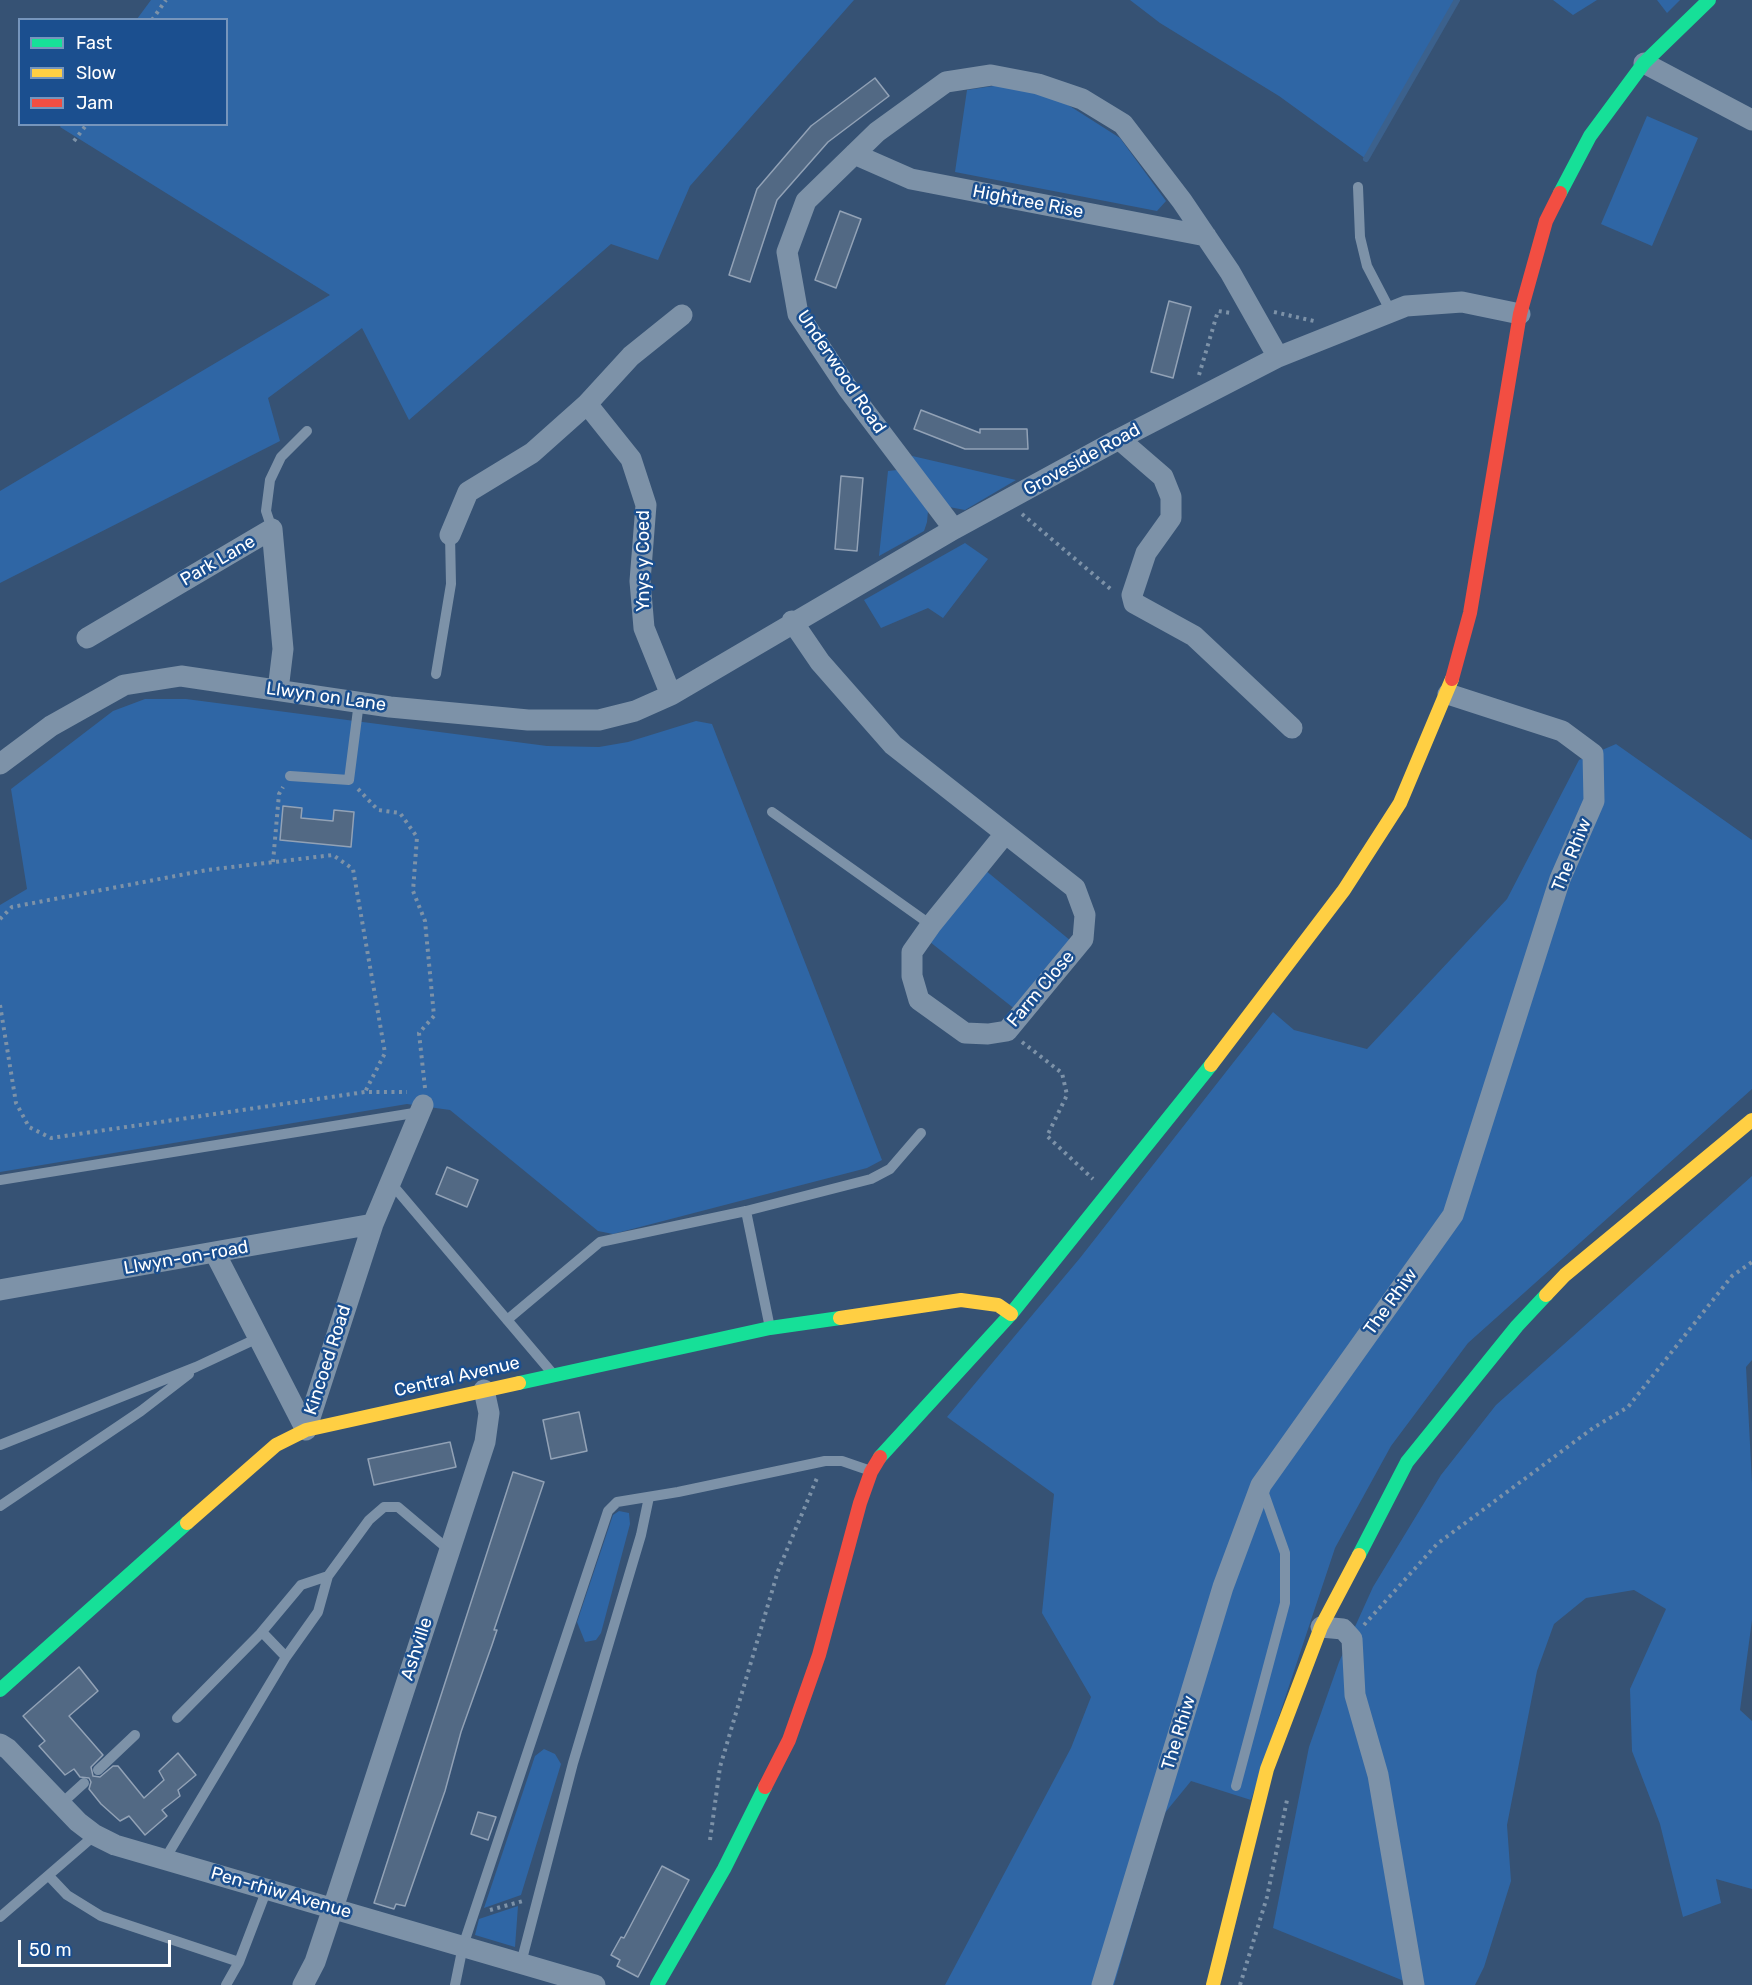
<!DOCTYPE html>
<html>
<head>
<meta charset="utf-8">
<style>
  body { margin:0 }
  #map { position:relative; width:1752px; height:1985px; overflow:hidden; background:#365274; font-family:Rubik,sans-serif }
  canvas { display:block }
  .legend { position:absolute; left:18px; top:18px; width:210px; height:108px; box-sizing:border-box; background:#1b4f8f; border:2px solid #7695bc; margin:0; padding:8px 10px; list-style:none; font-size:18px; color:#fff }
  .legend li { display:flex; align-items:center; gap:12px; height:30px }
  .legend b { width:30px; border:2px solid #7695bc }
  .scale { position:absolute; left:18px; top:1940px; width:153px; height:27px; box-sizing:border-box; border:3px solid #fff; border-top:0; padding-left:8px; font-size:18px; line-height:21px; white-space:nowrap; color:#fff; -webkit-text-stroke:4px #1b4f8f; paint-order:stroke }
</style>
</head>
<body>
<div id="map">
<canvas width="1752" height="1985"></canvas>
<ul class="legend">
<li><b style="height:8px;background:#16e098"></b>Fast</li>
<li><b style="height:8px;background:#ffcf43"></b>Slow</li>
<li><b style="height:8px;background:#f24e42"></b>Jam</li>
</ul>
<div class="scale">50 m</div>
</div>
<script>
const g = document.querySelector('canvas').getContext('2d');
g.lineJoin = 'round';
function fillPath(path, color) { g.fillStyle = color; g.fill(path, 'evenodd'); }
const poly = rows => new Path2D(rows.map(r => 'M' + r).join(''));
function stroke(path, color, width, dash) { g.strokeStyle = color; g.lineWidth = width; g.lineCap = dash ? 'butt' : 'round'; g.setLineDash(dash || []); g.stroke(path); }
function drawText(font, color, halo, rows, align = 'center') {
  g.font = font + ' Rubik,sans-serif'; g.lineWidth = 5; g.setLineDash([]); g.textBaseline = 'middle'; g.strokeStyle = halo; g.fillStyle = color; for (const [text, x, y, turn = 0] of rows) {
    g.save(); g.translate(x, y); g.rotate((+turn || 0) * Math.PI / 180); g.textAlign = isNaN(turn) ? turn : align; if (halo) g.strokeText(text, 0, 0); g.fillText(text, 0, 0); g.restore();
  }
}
fillPath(poly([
  [151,0,854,0,690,186,658,260,611,244,409,420,362,328,268,398,280,441,0,583,0,491,330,295,60,127,62,124,226,124,226,20,137,19],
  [1130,0,1457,0,1366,159,1279,96,1160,23],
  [1553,0,1597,0,1573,15],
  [1657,0,1680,0,1667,13],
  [1000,85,1054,96,1120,138,1166,201,1157,211,955,172,967,90],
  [1647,116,1698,138,1652,246,1601,224],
  [908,455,1016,480,965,510,949,507],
  [897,470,928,511,927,522,924,531,879,556,888,471],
  [965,543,988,559,943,618,928,608,881,628,864,600],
  [145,699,186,699,547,746,599,747,628,742,696,721,712,724,882,1160,867,1168,613,1234,598,1231,450,1110,407,1104,0,1172,0,905,27,889,11,789,113,711],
  [1616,744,1752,840,1752,1089,1468,1343,1391,1446,1335,1548,1251,1800,1191,1781,1164,1814,1114,1985,945,1985,1071,1748,1091,1697,1042,1613,1054,1494,947,1417,1080,1258,1273,1012,1294,1030,1367,1049,1507,899,1579,760],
  [985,870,1071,941,1016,1010,930,942],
  [1752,1176,1752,1360,1746,1367,1752,1483,1752,1620,1740,1710,1752,1721,1752,1889,1716,1879,1721,1903,1683,1917,1660,1824,1632,1751,1630,1689,1666,1609,1634,1590,1586,1598,1554,1624,1537,1671,1507,1825,1511,1881,1484,1967,1475,1985,1405,1985,1404,1981,1273,1928,1309,1747,1339,1662,1373,1587,1441,1475,1496,1405],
  [619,1511,629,1513,630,1524,601,1633,596,1640,585,1642,577,1622,613,1515],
  [544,1749,555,1754,561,1764,521,1895,484,1908,535,1756],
  [518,1906,515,1947,475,1935,479,1919]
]), '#2f66a5');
stroke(poly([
  [1366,159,1457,0]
]), '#3b618d', 6);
const building = poly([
  [875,78,889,96,828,142,777,200,750,282,729,275,757,189,811,126,875,78],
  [840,211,861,219,836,288,815,280,840,211],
  [1169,301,1191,307,1173,378,1151,372,1169,301],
  [921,410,980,433,980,429,1027,429,1028,449,965,449,914,429,921,410],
  [841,476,863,478,857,551,835,549,841,476],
  [283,806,302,808,301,818,333,821,334,810,354,812,351,847,280,840,283,806],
  [447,1167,478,1180,467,1207,436,1194,447,1167],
  [579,1412,587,1451,551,1459,543,1420,579,1412],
  [450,1442,456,1467,374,1485,368,1459,450,1442],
  [513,1472,544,1482,494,1630,497,1630,492,1645,461,1732,445,1791,405,1906,396,1904,394,1909,374,1903,513,1472],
  [79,1667,98,1691,69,1716,103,1755,91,1767,93,1776,100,1777,113,1766,118,1766,144,1798,164,1780,159,1771,178,1753,196,1775,178,1790,180,1796,162,1810,167,1816,145,1835,129,1816,120,1821,101,1804,89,1789,91,1782,89,1778,80,1777,74,1769,65,1775,39,1746,45,1741,23,1716,79,1667],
  [478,1812,496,1817,488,1840,471,1834,478,1812],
  [662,1866,689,1880,638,1977,617,1966,620,1960,611,1955,621,1937,624,1938,662,1866]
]);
fillPath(building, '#526984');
stroke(building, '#92a2b6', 1.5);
stroke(poly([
  [152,20,166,0],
  [74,141,87,124],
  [1274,312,1314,321],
  [1199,375,1218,311,1231,313],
  [1022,514,1113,591],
  [358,789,378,810,400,813,417,837,413,891,425,921,434,1016,419,1033,425,1088],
  [273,862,279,794,283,787],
  [0,919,12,907,207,870,333,855,353,869,385,1053,365,1092],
  [0,1005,16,1103,29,1127,51,1138,365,1092,407,1092],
  [1022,1042,1062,1073,1067,1095,1047,1136,1093,1179],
  [1364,1625,1437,1544,1593,1428,1628,1407,1732,1276,1752,1262],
  [710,1840,720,1767,778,1571,817,1478],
  [490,1910,523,1901],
  [1240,1985,1267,1897,1287,1800]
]), '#7d92a8', 4, [3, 4.5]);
stroke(poly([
  [1358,187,1360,237,1367,266,1391,312],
  [272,529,266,511,270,480,281,457,307,431],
  [436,674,451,584,450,535],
  [290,776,349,780,359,702],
  [772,812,931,925],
  [0,1180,420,1112],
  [390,1182,553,1374],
  [746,1211,770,1328],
  [507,1320,600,1242,746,1211,871,1179,890,1169,921,1133],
  [0,1445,196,1367,258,1338],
  [0,1506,141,1411,189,1374],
  [262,1632,286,1657],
  [177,1718,260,1634,301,1585,328,1576],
  [98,1770,135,1735],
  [1236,1786,1285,1603,1285,1553,1262,1488],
  [61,1804,84,1783],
  [165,1859,286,1657,318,1612,328,1576,369,1520,384,1507,398,1507,449,1550],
  [49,1876,67,1895,101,1916,239,1962],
  [0,1917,95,1835],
  [521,1963,573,1763,641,1535,649,1497],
  [226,1985,239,1962,267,1889],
  [455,1985,463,1946,608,1511,617,1502,678,1492,825,1461,842,1461,871,1471]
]), '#7d92a8', 10);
stroke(poly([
  [1644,63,1752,120],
  [854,154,911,179,1206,236],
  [587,404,631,356,682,315],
  [1119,439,1163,477,1171,497,1171,518,1146,553,1132,595,1134,603,1194,636,1292,728],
  [954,529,848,389,798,314,787,252,806,201,877,132,946,82,991,75,1038,84,1082,99,1123,124,1182,201,1230,272,1278,357],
  [450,535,468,492,532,453,587,404,631,459,646,505,640,581,644,628,671,695],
  [792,621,820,662,893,745,1075,888,1085,915,1083,939,1007,1031,988,1034,965,1033,919,1000,912,976,912,952,931,925,1004,835],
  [87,638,272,529,283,649,278,690],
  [0,764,51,726,124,685,181,676,390,707,528,720,599,720,635,711,671,695,954,529,1119,439,1278,357,1406,306,1462,302,1520,314],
  [215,1253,306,1430,373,1224,423,1105],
  [0,1290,373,1224],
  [1321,1627,1343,1629,1352,1639,1355,1695,1378,1775,1414,1985],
  [0,1744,8,1749,78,1822,95,1835,115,1845,595,1985],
  [303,1985,315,1962,333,1908,485,1442,489,1413,484,1390],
  [1102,1985,1223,1587,1261,1485,1453,1215,1560,879,1594,801,1593,754,1562,731,1448,694]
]), '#7d92a8', 21);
stroke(poly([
  [1560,193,1590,136,1644,63,1709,0],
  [519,1383,770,1328,840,1318],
  [880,1457,1011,1314,1211,1065],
  [1359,1555,1407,1462,1517,1326,1546,1295],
  [0,1690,187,1523],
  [657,1985,724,1869,765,1787]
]), '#16e098', 14);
stroke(poly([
  [1211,1065,1344,890,1400,803,1452,679],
  [1546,1295,1565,1275,1752,1120],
  [840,1318,961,1300,998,1305,1011,1314],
  [187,1523,276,1445,306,1430,519,1383],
  [1213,1985,1267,1769,1321,1627,1359,1555]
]), '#ffcf43', 14);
stroke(poly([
  [1452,679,1470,613,1520,314,1546,221,1560,193],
  [765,1787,789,1740,819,1655,860,1503,871,1472,880,1457]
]), '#f24e42', 14);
drawText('18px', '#fff', '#1b4f8f', [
  ["Hightree Rise",1028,202,11],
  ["Underwood Road",841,372,56],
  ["Groveside Road",1082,460,-29],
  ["Park Lane",218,561,-30],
  ["Ynys y Coed",644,561,-90],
  ["Llwyn on Lane",326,697,8],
  ["The Rhiw",1572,855,-68],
  ["Farm Close",1041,989,-50],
  ["Llwyn-on-road",186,1258,-10],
  ["The Rhiw",1391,1302,-54],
  ["Kincoed Road",328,1360,-72],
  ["Central Avenue",457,1377,-13],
  ["Ashville",417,1649,-72],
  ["The Rhiw",1179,1733,-73],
  ["Pen-rhiw Avenue",281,1893,16]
]);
</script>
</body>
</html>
